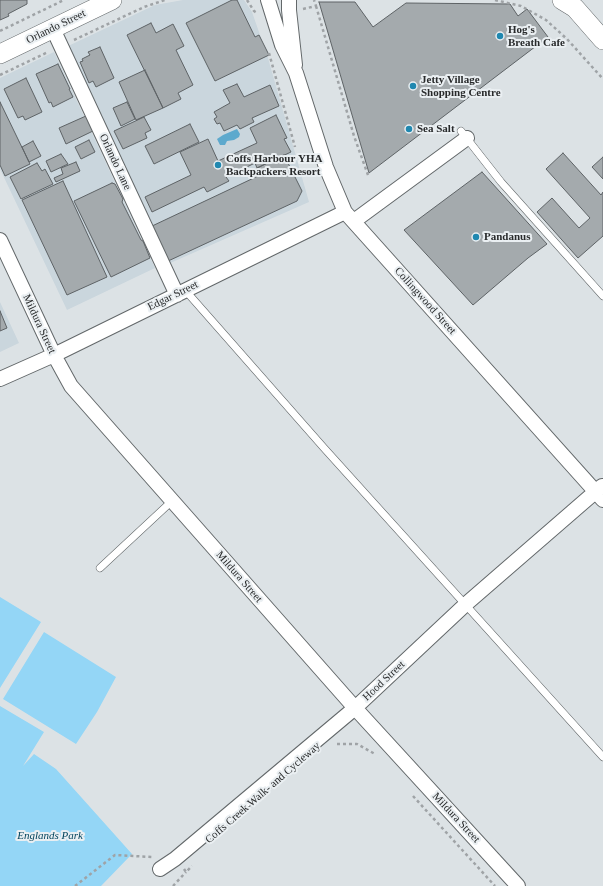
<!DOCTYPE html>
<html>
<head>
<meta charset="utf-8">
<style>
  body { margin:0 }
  canvas { display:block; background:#dce2e5 }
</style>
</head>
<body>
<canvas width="603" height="886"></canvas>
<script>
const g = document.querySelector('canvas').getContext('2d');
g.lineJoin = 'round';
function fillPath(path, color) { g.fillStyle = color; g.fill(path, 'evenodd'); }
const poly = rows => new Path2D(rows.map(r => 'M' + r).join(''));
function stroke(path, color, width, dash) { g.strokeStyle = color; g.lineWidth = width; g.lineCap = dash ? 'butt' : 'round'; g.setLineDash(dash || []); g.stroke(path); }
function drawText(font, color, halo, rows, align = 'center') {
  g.font = font + ' "Times New Roman",serif'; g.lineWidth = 4; g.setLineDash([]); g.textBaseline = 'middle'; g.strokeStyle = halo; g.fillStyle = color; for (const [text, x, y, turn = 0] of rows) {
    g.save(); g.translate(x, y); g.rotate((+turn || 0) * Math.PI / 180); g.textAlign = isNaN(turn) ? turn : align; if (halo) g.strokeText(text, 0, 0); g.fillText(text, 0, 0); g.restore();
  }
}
fillPath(poly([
  [183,0,244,0,252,12,268,58,309,202,168,264,66,47,155,5],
  [54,52,155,268,67,310,0,169,0,78],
  [0,302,19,343,0,352]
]), '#cad6dd');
fillPath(poly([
  [0,597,41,622,0,688],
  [44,632,116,677,97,712,76,744,3,699],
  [0,706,44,732,23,766,34,754,56,769,132,854,101,886,0,886]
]), '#94d6f6');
fillPath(poly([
  [237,129,240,134,239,137,234,140,227,141,225,145,220,145,217,139,223,135]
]), '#5da9cd');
const building = poly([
  [0,0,27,0,27,4,8,14,9,16,0,20,0,0],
  [232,0,237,0,255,37,259,35,269,55,215,81,186,23,232,0],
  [319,2,355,2,373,27,406,3,510,4,518,16,527,9,548,37,369,173,319,2],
  [151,23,156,33,173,24,184,46,176,50,193,85,178,93,181,99,163,108,127,35,151,23],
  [100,47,114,78,96,87,93,81,89,83,80,62,83,61,82,59,90,55,88,52,100,47],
  [58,64,70,89,69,89,73,97,53,107,51,102,49,103,36,74,58,64],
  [145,70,163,108,136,120,119,82,145,70],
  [26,78,42,112,25,120,23,116,18,118,4,89,26,78],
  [237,84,244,97,270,85,279,106,252,118,254,122,240,129,237,125,224,131,220,123,217,124,214,119,217,117,214,112,230,103,223,90,237,84],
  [0,102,30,164,5,176,0,165,0,102],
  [127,102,135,119,121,126,113,108,127,102],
  [276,115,287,138,284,139,291,152,257,168,255,163,226,177,229,181,207,192,204,187,152,212,145,197,191,175,180,152,208,139,218,161,257,143,250,128,276,115],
  [86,116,93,131,66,144,59,128,86,116],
  [144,117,151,130,145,133,147,138,123,149,114,131,144,117],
  [190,124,199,142,154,164,145,146,190,124],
  [89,140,95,152,81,159,75,147,89,140],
  [33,141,41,156,29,162,22,147,33,141],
  [563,153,601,195,603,192,603,236,578,258,537,212,552,198,579,228,590,218,546,169,563,153],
  [61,154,68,164,51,172,46,161,61,154],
  [284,155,302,191,297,201,166,262,150,227,258,176,257,168,284,155],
  [603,157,603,179,592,167,603,157],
  [76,162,80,171,56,182,54,178,63,174,61,168,76,162],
  [37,163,42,171,45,169,53,184,21,199,10,177,37,163],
  [482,172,547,244,528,258,473,305,404,230,482,172],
  [63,181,107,277,67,295,22,200,63,181],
  [112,183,115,184,123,199,122,202,141,240,143,241,150,258,111,277,74,201,112,183],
  [0,311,7,328,0,331,0,311]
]);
fillPath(building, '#a4aaad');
stroke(building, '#5e6366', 1);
const lane = poly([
  [461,131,501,182,603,296],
  [185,290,324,448,603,757],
  [100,568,172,501]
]);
const street = poly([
  [268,0,282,45,296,73,326,167,345,212,603,500],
  [289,0,289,10,295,65],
  [53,29,177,295],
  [354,221,467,138],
  [0,240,54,355,71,386,355,708,518,886],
  [0,379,54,355,345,212],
  [160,869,175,859,355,708,466,604,602,486]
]);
const secondary = poly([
  [562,0,575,8,603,40],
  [0,54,112,0]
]);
stroke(lane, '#63686a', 8);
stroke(street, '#63686a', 16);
stroke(secondary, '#63686a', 20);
stroke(poly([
  [247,0,254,11,257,13],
  [495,0,521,6,546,20,567,39,603,79],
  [316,6,354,136,368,175],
  [303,9,316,6,314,0],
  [0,31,64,0],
  [74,40,144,7,165,0],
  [269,53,295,147],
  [0,75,48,52],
  [337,744,357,744,375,754],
  [413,796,495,886],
  [184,869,186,872,192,866],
  [75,886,115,855,152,857],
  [173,886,186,872]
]), '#9fa3a6', 2.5, [3, 3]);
stroke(lane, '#fff', 7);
stroke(street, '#fff', 14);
stroke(secondary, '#fff', 19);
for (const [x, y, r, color] of [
  [500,36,4,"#2088b0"],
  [413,86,4,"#2088b0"],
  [409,129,4,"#2088b0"],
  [218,165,4,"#2088b0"],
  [476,237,4,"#2088b0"]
]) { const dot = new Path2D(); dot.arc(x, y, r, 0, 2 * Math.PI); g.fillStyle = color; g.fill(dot); stroke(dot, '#eaeff2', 1.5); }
drawText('11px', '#282a2b', '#eaeff2', [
  ["Orlando Street",56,27,-26],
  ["Orlando Lane",115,162,65],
  ["Edgar Street",173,296,-26],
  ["Collingwood Street",425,301,48],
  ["Mildura Street",39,324,65],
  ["Mildura Street",239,577,49],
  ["Hood Street",384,681,-43],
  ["Coffs Creek Walk- and Cycleway",263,793,-41],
  ["Mildura Street",456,818,47]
]);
drawText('bold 11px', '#282a2b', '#eaeff2', [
  ["Hog's",508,30],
  ["Breath Cafe",508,43],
  ["Jetty Village",421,80],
  ["Shopping Centre",421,93],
  ["Sea Salt",417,129],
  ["Coffs Harbour YHA",226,159],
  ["Backpackers Resort",226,172],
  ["Pandanus",484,237]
], 'left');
drawText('italic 11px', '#00435c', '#eaeff2', [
  ["Englands Park",50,836]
]);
</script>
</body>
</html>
